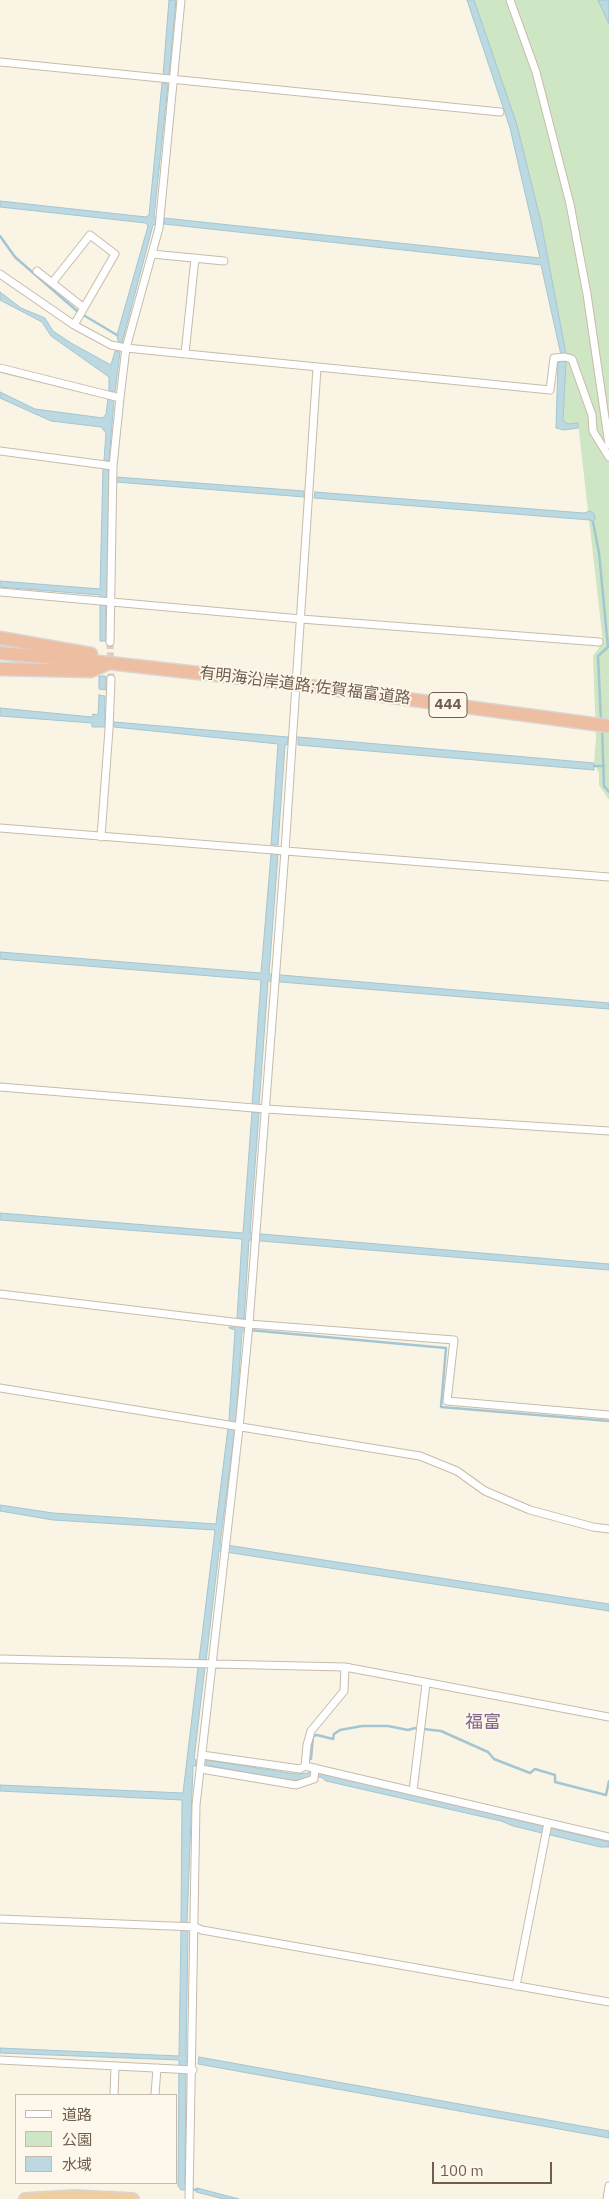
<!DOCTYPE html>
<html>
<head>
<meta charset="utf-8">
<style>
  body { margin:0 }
  #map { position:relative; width:609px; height:2199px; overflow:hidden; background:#faf4e5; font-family:"IBM Plex Sans","Noto Sans JP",sans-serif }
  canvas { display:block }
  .legend { position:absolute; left:15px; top:2094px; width:162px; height:90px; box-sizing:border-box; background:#fdf8eb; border:1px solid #c5baac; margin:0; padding:6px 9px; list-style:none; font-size:15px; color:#705d4d }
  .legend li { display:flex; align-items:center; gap:10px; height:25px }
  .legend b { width:25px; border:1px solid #c5baac }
  .scale { position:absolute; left:432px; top:2162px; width:120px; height:22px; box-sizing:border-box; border:2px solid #705d4d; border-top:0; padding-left:6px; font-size:15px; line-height:18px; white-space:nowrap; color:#705d4d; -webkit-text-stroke:4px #fdf8eb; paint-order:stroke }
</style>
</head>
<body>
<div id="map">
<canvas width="609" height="2199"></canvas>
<ul class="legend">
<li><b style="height:6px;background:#fff"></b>道路</li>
<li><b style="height:14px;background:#cfe6c5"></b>公園</li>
<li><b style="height:14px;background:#bcd8e1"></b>水域</li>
</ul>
<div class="scale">100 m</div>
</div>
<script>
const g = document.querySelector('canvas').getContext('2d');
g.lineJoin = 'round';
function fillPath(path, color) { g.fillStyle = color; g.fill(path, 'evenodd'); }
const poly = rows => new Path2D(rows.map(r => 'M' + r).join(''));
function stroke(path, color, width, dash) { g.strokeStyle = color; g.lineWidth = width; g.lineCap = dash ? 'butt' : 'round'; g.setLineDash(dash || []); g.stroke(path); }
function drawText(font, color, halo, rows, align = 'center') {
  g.font = font + ' "IBM Plex Sans","Noto Sans JP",sans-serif'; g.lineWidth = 4; g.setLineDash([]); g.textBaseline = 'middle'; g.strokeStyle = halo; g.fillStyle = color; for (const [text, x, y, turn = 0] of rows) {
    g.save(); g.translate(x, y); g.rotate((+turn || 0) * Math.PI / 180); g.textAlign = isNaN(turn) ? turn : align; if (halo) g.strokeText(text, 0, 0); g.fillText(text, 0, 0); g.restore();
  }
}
fillPath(poly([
  [474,0,598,0,609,24,609,800,599,785,599,773,594,763,596,738,593,656,603,642,578,423,567,424,563,420,566,354,541,222,517,125]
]), '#cfe6c5');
const water = poly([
  [169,0,176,0,169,76,163,76,169,0],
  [467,0,474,0,517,125,541,222,566,354,563,354,563,361,566,362,563,420,567,424,578,423,578,428,564,430,556,428,558,361,561,361,561,355,541,265,164,224,164,218,540,258,510,128,467,0],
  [598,0,609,0,609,24,598,0],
  [162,83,168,84,154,217,157,218,156,224,153,225,122,343,118,341,117,335,148,226,146,223,0,207,0,201,146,217,149,215,162,83],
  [0,292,21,308,45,318,53,331,71,343,111,365,115,351,120,352,115,392,109,391,109,377,51,336,42,322,0,300,0,292],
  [0,392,35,409,103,418,106,414,108,398,114,400,109,461,104,460,106,433,101,427,51,421,0,398,0,392],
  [103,468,109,469,107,598,100,597,100,595,0,587,0,581,100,589,103,468],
  [116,477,304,491,304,497,116,482,116,477],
  [315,492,584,513,590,511,594,514,595,519,593,522,590,520,314,498,315,492],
  [100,604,106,605,106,641,100,641,100,604],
  [99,676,106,676,106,690,99,689,99,676],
  [99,695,105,696,105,727,92,727,92,723,0,716,0,708,92,717,93,714,98,715,99,695],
  [114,722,288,737,288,744,285,745,278,845,271,845,278,744,114,727,114,722],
  [298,737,594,763,594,770,298,745,298,737],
  [271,854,278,854,269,974,609,1003,609,1009,268,981,259,1106,252,1105,261,980,0,959,0,952,261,973,271,854],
  [252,1112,259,1113,250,1233,609,1264,609,1270,249,1240,244,1319,237,1318,242,1239,0,1220,0,1213,243,1233,252,1112],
  [236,1326,245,1328,245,1331,242,1332,236,1421,220,1544,609,1604,609,1611,219,1551,206,1661,199,1660,215,1530,53,1520,0,1511,0,1505,53,1513,216,1524,229,1420,235,1330,229,1328,229,1327,235,1327,236,1326],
  [198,1667,205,1667,194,1759,196,1760,196,1766,193,1766,187,1923,181,1923,182,1800,0,1791,0,1785,183,1793,198,1667],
  [206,1760,296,1774,318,1772,609,1842,609,1847,600,1847,513,1826,501,1821,326,1781,321,1777,311,1777,294,1781,206,1765,206,1760],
  [181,1930,188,1930,186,2056,188,2056,188,2061,186,2061,185,2182,186,2190,181,2190,178,2186,179,2060,0,2053,0,2048,179,2056,181,1930],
  [199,2057,609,2131,609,2138,198,2064,199,2057],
  [197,2188,239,2199,224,2199,196,2192,197,2188]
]);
fillPath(water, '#bcd8e1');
stroke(water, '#a3c6d2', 1);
stroke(poly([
  [0,236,15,257,77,311],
  [85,316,117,335],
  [593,522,599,553,608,647,598,656,601,720],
  [602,728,604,786,609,792],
  [594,766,604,766],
  [249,1330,446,1348,441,1407,609,1421],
  [311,1759,313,1736,317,1735,333,1739,334,1734,340,1730,362,1726,388,1726,408,1730,415,1728,441,1731,488,1752,494,1759,530,1773,535,1769,555,1775,555,1782,606,1795,609,1781],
  [190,2189,197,2190]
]), '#a3c6d2', 2.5);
stroke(poly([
  [110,642,111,679]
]), '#d8cebf', 7, [7, 3.5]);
const minor = poly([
  [510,0,536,72,570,204,587,294,609,445],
  [0,62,500,112],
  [152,254,224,261],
  [37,271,84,308],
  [0,274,74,325,111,345,126,348,550,390,554,358,565,357,572,359,592,415,593,431,609,457],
  [52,283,90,235,115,254,74,325],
  [185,354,195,258],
  [0,368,120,398],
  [0,451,113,466],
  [0,592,301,619,599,642],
  [110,642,113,466,120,398,126,348,159,228,181,0],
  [0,828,609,877],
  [101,837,109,729,111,679],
  [0,1087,266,1109,609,1131],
  [0,1294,249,1324,454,1340,447,1401,609,1415],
  [0,1388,420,1456,457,1471,485,1491,530,1510,593,1527,609,1529],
  [0,1659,345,1667,609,1717],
  [202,1755,300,1769,305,1766,609,1837],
  [305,1766,307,1745,311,1731,344,1691,345,1667],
  [201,1769,296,1785,314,1779,315,1768],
  [413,1791,426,1684],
  [0,1919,195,1927,202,1930,609,2002],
  [516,1986,548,1823],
  [0,2060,193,2070],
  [114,2095,115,2066],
  [155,2095,157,2068],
  [189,2199,196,1805,239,1428,249,1324,285,851,317,368],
  [607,2199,609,2186]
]);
const trunk = poly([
  [25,2199,74,2196,133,2199]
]);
const motorway = poly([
  [0,638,91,654],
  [0,653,109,663,287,683],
  [0,669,91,671,107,664]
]);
stroke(minor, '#c8bbab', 9);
stroke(trunk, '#dad5d1', 14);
stroke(motorway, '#dad5d1', 15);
stroke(minor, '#fff', 7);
stroke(trunk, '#f0cea3', 11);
stroke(motorway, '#eebea2', 12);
const motorwayBridge = poly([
  [287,683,609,726]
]);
stroke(motorwayBridge, '#dad5d1', 15, []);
stroke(motorwayBridge, '#eebea2', 12);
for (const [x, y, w] of [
  [448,705,38]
]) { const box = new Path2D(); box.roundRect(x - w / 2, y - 12.5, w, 25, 4); g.fillStyle = '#fdf8eb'; g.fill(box); stroke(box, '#705d4d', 1); }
drawText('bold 15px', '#705d4d', null, [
  ["444",448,705]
]);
drawText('16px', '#705d4d', '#fdf8eb', [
  ["有明海沿岸道路;佐賀福富道路",305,686,7]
]);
drawText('18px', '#83658c', '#fdf8eb', [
  ["福富",483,1723]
]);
</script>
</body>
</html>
